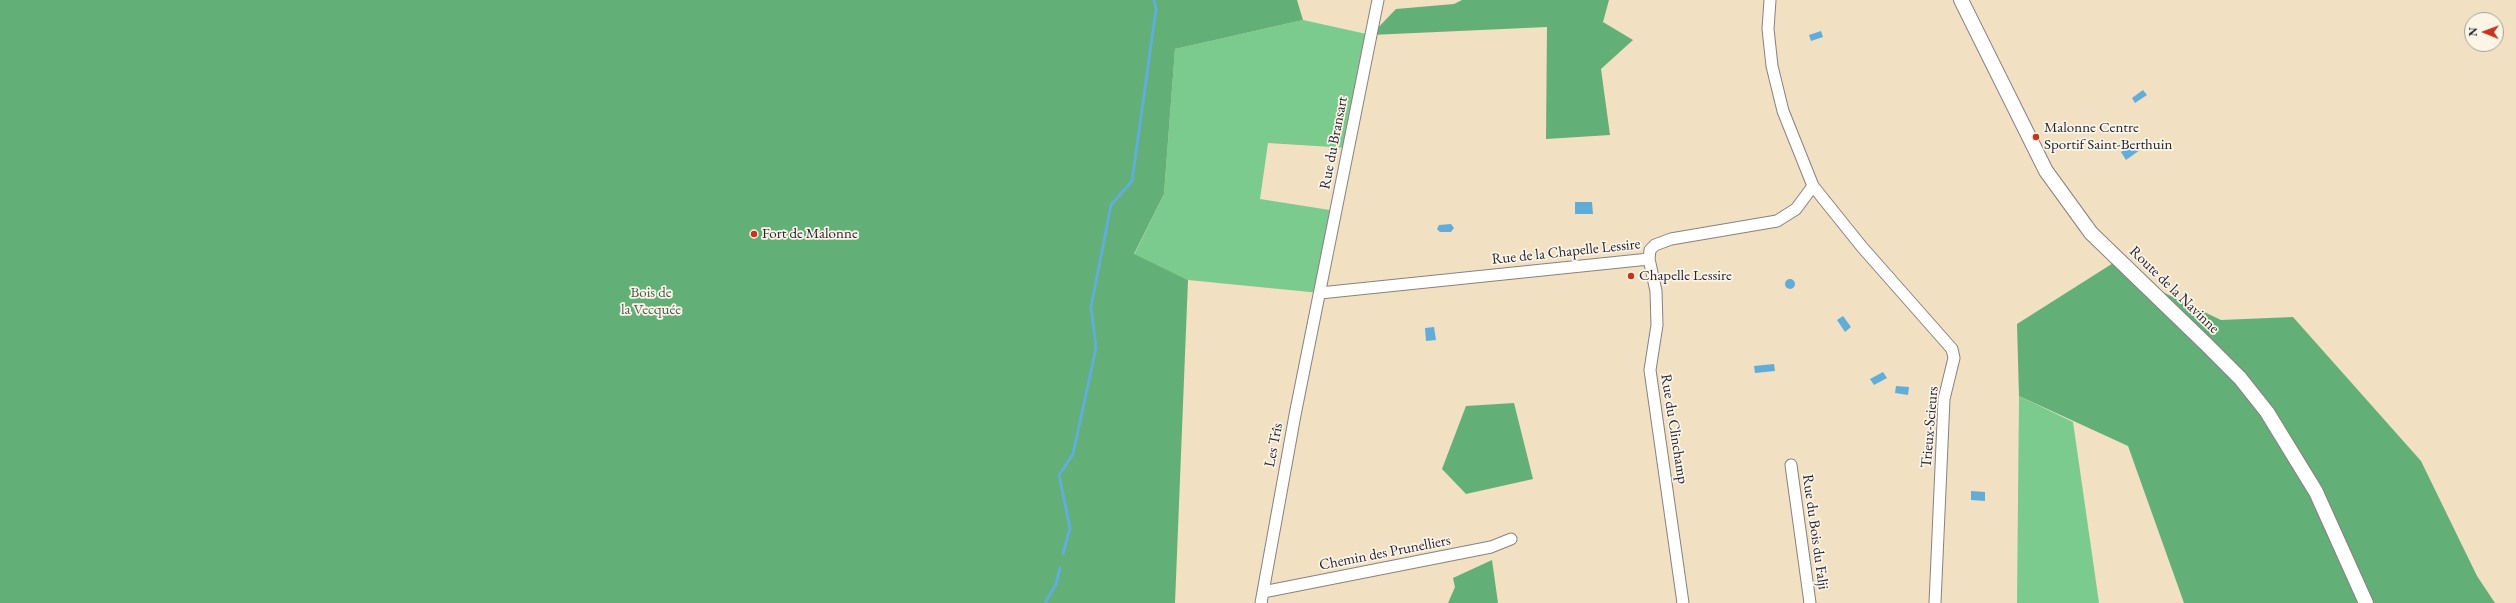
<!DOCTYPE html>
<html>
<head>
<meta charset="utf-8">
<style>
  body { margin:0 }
  #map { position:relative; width:2516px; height:603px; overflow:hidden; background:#f1e0c1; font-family:"EB Garamond",serif }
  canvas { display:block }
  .north { position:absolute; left:2464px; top:12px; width:40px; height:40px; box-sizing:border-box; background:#fcf5e5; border:1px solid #a5a1a1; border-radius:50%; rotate:271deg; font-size:11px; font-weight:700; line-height:16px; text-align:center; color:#22223b }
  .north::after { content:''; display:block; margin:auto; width:14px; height:18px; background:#c8321e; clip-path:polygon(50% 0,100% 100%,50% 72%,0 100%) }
</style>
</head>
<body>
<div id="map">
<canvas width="2516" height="603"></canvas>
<div class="north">N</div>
</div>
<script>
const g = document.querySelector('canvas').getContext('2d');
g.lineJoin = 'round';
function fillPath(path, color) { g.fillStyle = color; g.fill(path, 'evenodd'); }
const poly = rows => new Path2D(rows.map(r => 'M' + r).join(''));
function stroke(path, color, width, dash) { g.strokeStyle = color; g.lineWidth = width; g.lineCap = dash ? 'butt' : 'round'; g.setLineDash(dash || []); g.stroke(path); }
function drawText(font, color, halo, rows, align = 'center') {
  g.font = font + ' "EB Garamond",serif'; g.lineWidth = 3.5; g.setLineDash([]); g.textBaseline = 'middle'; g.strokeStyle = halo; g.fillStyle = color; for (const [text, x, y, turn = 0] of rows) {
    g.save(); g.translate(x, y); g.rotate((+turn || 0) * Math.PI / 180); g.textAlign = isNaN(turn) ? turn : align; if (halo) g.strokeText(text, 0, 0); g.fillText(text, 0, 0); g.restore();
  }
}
fillPath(poly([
  [1303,20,1371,35,1348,148,1268,143,1260,199,1336,211,1320,293,1188,280,1134,255,1164,194,1175,49],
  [2019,396,2073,422,2099,603,2017,603]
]), '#7acb8d');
fillPath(poly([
  [0,0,1297,0,1303,20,1175,49,1164,194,1134,254,1188,280,1175,603,0,603],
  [1462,0,1609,0,1603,22,1633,40,1601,69,1610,135,1546,139,1547,27,1371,35,1396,9,1454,4],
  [2118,260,2152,287,2221,320,2293,317,2421,461,2477,576,2495,603,2184,603,2128,446,2019,396,2017,324],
  [1514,403,1533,479,1466,494,1442,469,1466,406],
  [1492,560,1498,603,1448,603,1455,587,1453,578]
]), '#63af78');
fillPath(poly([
  [1821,31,1823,37,1811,41,1809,35],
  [2143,90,2147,95,2135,103,2132,98],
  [2135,142,2140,150,2126,160,2121,152],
  [1575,202,1592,202,1593,214,1575,214],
  [1451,224,1454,228,1451,232,1440,232,1437,229,1439,225],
  '1785 284a5 5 0 1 1 10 0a5 5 0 1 1-10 0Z',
  [1843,316,1851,327,1845,332,1837,320],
  [1434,327,1436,340,1426,341,1425,328],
  [1774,364,1775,371,1755,373,1754,366],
  [1883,372,1887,378,1874,385,1870,379],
  [1896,386,1909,387,1908,395,1895,393],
  [1971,491,1985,492,1985,501,1971,500]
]), '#61adda');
stroke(poly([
  [1063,554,1070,528,1059,475,1073,454,1096,348,1091,307,1111,205,1132,181,1156,9,1154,0],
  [1045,603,1056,584,1060,568]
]), '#61adda', 3);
const minor = poly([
  [1770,0,1768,29,1772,66,1783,111,1813,186,1862,247,1952,349,1954,358,1944,399,1935,603],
  [1649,259,1656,291,1657,325,1650,370,1683,603],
  [1320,293,1649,259,1650,250,1655,245,1671,239,1777,221,1796,209,1813,186],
  [1791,465,1810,603],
  [1263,592,1491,547,1511,539],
  [1261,603,1295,415,1378,0]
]);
const tertiary = poly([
  [1961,0,2046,171,2091,233,2207,345,2240,378,2267,412,2316,492,2366,603]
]);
stroke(minor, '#8a817e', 13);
stroke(tertiary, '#8a817e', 16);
stroke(minor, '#fff', 11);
stroke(tertiary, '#fff', 14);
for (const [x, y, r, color] of [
  [2036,137,4,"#c8321e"],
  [754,234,4,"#c8321e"],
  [1631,276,4,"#c8321e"]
]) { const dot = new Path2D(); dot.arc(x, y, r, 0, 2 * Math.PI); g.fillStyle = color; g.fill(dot); stroke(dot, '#fcf5e5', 1.5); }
drawText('15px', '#22223b', '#fcf5e5', [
  ["Malonne Centre",2044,128],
  ["Sportif Saint-Berthuin",2044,145],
  ["Fort de Malonne",762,234],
  ["Chapelle Lessire",1639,276]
], 'left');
drawText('15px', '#22223b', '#fcf5e5', [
  ["Rue du Bransart",1334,143,-79],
  ["Rue de la Chapelle Lessire",1566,252,-6],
  ["Route de la Navinne",2174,290,44],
  ["Trieux-Scieurs",1930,427,-85],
  ["Rue du Clinchamp",1674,429,81],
  ["Les Trîs",1274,445,-79],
  ["Rue du Bois du Falji",1815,532,82],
  ["Chemin des Prunelliers",1385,553,-11]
]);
drawText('15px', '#415d58', '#fcf5e5', [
  ["Bois de",651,293],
  ["la Vecquée",651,310]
]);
</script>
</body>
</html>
